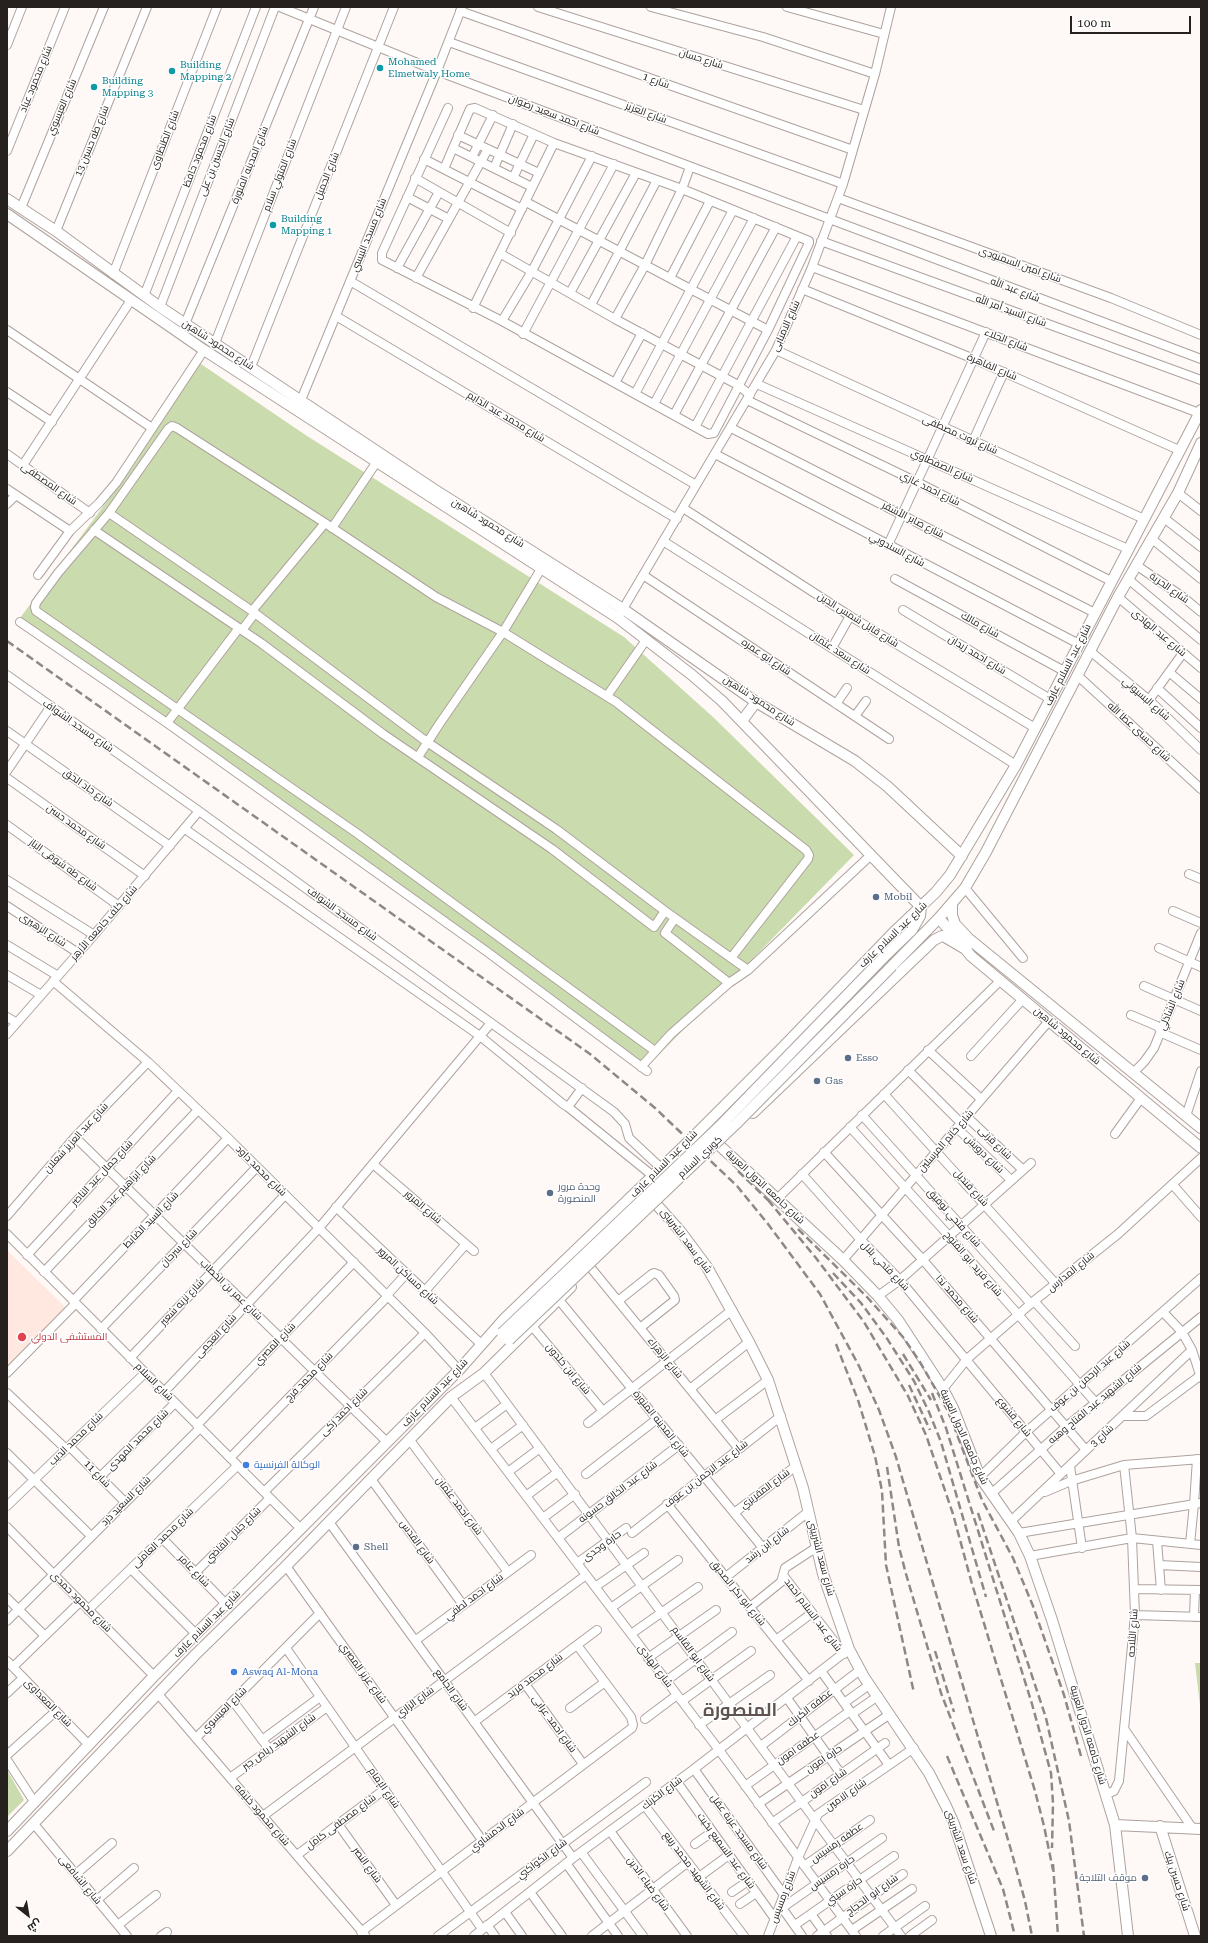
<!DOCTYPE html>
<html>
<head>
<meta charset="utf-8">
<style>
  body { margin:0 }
  #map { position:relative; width:1208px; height:1943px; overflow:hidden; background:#fef9f7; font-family:"Roboto Serif",Cairo,serif }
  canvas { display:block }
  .frame { position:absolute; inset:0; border:8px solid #26211f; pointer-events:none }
  .north { position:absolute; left:8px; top:1895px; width:40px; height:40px; -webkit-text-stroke:3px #fff; paint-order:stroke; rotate:149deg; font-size:11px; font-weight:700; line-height:16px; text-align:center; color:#26211f }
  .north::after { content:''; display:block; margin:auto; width:14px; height:18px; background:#26211f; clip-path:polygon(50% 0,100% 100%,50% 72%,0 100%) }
  .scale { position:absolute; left:1070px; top:16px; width:121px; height:18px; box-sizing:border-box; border:2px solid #26211f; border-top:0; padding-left:5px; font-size:12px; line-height:14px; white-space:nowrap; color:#26211f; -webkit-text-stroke:3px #fff; paint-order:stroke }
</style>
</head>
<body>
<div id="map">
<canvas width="1208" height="1943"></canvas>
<div class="frame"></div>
<div class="north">ش</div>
<div class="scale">100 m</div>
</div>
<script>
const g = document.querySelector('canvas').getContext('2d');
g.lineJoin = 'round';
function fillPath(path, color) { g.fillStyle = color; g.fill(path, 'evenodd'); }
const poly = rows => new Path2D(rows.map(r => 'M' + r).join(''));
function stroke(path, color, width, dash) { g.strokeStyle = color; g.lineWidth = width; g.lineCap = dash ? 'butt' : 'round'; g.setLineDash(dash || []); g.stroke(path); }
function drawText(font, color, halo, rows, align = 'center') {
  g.font = font + ' "Roboto Serif",Cairo,serif'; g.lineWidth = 3; g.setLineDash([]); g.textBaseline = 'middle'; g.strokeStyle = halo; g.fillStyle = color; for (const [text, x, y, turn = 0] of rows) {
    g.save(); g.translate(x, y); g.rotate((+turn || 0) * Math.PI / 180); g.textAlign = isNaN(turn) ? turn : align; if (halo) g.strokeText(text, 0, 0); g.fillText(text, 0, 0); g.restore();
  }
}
fillPath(poly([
  [7,1250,66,1308,7,1367]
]), '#fee8e0');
fillPath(poly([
  [198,362,304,434,624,637,713,717,854,855,648,1066,17,622,132,468],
  [1195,1663,1201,1663,1201,1714],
  [7,1770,24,1800,7,1817]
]), '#cadbae');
const minor = poly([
  [280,7,437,71,1201,359],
  [538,7,864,110],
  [651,7,763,37,875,74],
  [787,7,884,34],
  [460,11,853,150],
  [449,42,843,184],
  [7,45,22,7],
  [448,108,382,253,382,260,502,321,708,434,714,433,768,330,809,243,809,241,682,189,554,143,475,108,470,109,453,148,532,187],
  [458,135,539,173],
  [7,151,65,7],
  [472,157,493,115],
  [424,159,522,209],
  [494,168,513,124],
  [444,169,453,148],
  [415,178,511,233],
  [513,178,534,134],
  [407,197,449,219],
  [838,198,1111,298,1201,335],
  [526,202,768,330],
  [21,208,104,7],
  [56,231,147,7],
  [821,241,1201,380],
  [501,254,615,319,738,385,750,395],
  [812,267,1199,413],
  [397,268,439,192],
  [113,274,217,7],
  [416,278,488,149],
  [670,278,710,201],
  [350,281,696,485],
  [802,289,974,359,1179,450],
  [570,293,636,173],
  [144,296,256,7],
  [591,305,657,180],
  [160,307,275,7],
  [473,308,554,143],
  [336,316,677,519],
  [615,319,645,265,682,189,690,167],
  [502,321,532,271,592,156],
  [185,324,314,7],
  [7,330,152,428],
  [523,334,614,164],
  [215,343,346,7],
  [776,350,1144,519],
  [251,367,394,7],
  [615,383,642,333],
  [757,384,1128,549],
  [7,392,52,422],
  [635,394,733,210],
  [301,400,437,71,462,7],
  [747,400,917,482,1111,581],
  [654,404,754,218],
  [674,415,776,227],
  [695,427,797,236],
  [731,428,1095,613],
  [973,441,1004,372],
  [7,454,90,513],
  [715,454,1079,644],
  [23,465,131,300],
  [7,489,70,531],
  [1178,493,1201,511],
  [7,504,16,495],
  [683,508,850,616,1035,728],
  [109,513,252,611,427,742,556,829,665,911,748,970],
  [1164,518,1201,547],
  [332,528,376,463],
  [94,530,261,643,383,734,552,849,654,927,665,911],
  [1152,539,1201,579],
  [663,541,1016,765],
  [888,545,986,332],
  [1136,565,1183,597,1201,612],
  [38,575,70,531,99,503,116,483,204,350],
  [643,575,889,739],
  [895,579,1064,671],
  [1128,579,1201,640],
  [1118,597,1201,668],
  [903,610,1050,699],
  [252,611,325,523],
  [620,614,776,350,812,267,843,184,875,74,891,7],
  [20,622,167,723,486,951,647,1071],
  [242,630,255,613],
  [832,648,850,616],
  [1090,651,1149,700,1201,750],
  [1169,672,1201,699],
  [7,675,199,811,614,1112,625,1124,629,1138,661,1168],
  [1077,675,1201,789],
  [1157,688,1201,728],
  [607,696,646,640],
  [1149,700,1183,653],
  [836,704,847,688],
  [855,716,866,701],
  [167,723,239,628],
  [7,731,170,846],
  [418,757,440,723,503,632,541,569],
  [7,771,51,706],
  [7,778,145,876],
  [7,825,119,906],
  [185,829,480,1036,563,1104,568,1107,582,1088],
  [1189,874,1201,879],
  [7,880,94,935],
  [965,888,1023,958],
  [7,906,78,953],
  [1173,911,1201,923],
  [675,918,665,933,729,983],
  [7,945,58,976],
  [1159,948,1201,967],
  [7,975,41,995],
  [53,981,148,1062,228,1138,425,1333,459,1370],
  [1144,986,1201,1011],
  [1131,1015,1157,1026,1164,1034,1201,1050],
  [7,1017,17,1023],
  [7,1034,94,935,199,811],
  [928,1050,981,1099],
  [655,1051,358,834,36,611,35,607,36,603,58,573,109,513,168,429,172,426,177,428,325,523,436,597,503,632,616,702,806,850,809,855,808,859,731,958],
  [971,1056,1023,999],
  [641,1067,671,1034,729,983,748,970,871,855],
  [908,1070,961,1123],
  [1134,1072,1144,1062,1154,1048,1201,933],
  [884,1094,1056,1284],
  [568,1107,653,1176],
  [862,1115,1031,1304],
  [1186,1116,1201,1071],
  [967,1117,1023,1170],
  [850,1127,949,1236,1095,1402],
  [957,1128,1011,1180],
  [1115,1134,1141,1098],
  [75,1137,387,1442],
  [824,1152,923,1260,1086,1450],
  [373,1164,474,1251],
  [802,1174,861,1240,900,1280,1061,1474],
  [1173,1185,1201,1217],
  [777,1199,1001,980],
  [336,1207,481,1344],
  [7,1216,75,1137,148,1062],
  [7,1234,301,1529],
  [27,1255,178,1091],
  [843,1260,1049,1021],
  [591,1268,739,1449],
  [44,1272,198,1110],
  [425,1291,466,1244],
  [387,1295,406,1274],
  [878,1296,900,1280,1031,1163],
  [559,1300,763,1548],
  [73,1301,228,1138],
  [618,1301,652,1274,654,1273,659,1275,674,1296,675,1300,640,1328],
  [1034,1301,1075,1346],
  [1163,1312,1182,1332,1192,1350,1201,1378],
  [532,1326,603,1411],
  [101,1329,257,1167],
  [130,1358,285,1195],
  [7,1373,76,1303],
  [484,1373,901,1936],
  [690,1389,749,1342],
  [943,1389,967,1359,1034,1301,1118,1234,1201,1158],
  [164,1392,319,1228,491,1023],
  [7,1393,66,1449],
  [451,1397,719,1750,856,1936],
  [1123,1416,1146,1416,1201,1375],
  [715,1420,768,1380],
  [588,1423,732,1310],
  [197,1425,354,1262],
  [475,1428,507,1404],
  [409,1439,508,1572],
  [69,1446,125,1502],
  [491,1449,523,1425],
  [7,1453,91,1536],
  [230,1458,388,1296],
  [1070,1466,1082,1548],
  [508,1472,540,1448],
  [586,1474,657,1419],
  [100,1477,175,1403],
  [980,1477,1026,1432,1201,1278],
  [371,1479,463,1605],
  [264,1492,425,1333],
  [1045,1492,1071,1481,1124,1465,1201,1459],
  [991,1494,1067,1426,1201,1317],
  [526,1496,558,1472],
  [667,1504,809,1681],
  [7,1506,145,1373],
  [734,1513,796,1466],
  [543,1518,575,1494],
  [1011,1521,1192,1350],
  [329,1522,573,1858],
  [7,1527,154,1676],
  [632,1533,781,1416],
  [1019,1533,1201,1503],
  [162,1538,226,1604],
  [558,1538,679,1445],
  [1157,1541,1161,1590],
  [1190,1544,1194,1504,1197,1459],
  [1030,1556,1132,1538,1201,1545],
  [577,1563,626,1528],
  [1159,1565,1201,1567],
  [286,1566,482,1840],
  [131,1569,196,1634],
  [195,1573,270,1498],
  [783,1575,844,1654],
  [726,1577,808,1512],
  [595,1587,644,1553],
  [1135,1589,1201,1590],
  [7,1598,45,1636],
  [750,1607,781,1582,785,1568,817,1547],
  [611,1608,678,1560],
  [88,1610,237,1466],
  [1135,1615,1201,1617],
  [1194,1617,1195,1590],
  [7,1621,200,1428],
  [631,1634,698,1587],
  [416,1640,531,1555],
  [776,1640,812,1613],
  [286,1648,482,1929],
  [648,1658,716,1610],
  [7,1661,89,1745],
  [13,1667,80,1602],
  [821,1671,889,1765],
  [666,1681,732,1632],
  [525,1684,583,1764],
  [7,1693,23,1678],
  [158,1694,365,1935],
  [787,1698,841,1774],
  [233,1701,269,1749],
  [682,1701,751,1651],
  [844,1703,869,1685],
  [570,1708,605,1682],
  [852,1714,878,1696],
  [645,1719,677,1695],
  [474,1722,597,1630],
  [699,1725,770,1675],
  [1125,1730,1193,1829],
  [196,1738,320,1613],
  [262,1740,320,1697],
  [761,1746,860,1670],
  [7,1755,56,1711],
  [7,1760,35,1803],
  [694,1769,784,1895],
  [230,1778,327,1707],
  [677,1782,775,1919],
  [745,1786,850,1711],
  [1106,1794,1114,1791,1119,1781,1135,1615,1132,1538,1124,1465],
  [758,1804,890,1714],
  [645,1806,744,1936],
  [263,1816,586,1575],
  [772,1823,885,1743],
  [34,1824,127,1936],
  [338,1824,396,1905],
  [610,1831,687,1936],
  [695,1844,712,1832],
  [581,1852,643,1936],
  [297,1855,385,1789],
  [566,1863,618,1936],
  [804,1866,870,1820],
  [76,1874,112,1843],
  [699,1877,729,1855],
  [530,1892,562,1936],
  [732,1892,748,1881],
  [97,1900,134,1868],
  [740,1904,756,1893],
  [780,1905,802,1936],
  [782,1908,882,1838],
  [505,1912,522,1936],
  [811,1914,827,1936],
  [118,1925,156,1895],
  [487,1925,495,1936],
  [795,1925,894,1856],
  [852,1930,912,1889],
  [361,1932,632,1728,633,1725,631,1717,577,1645],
  [161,1936,167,1932],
  [438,1936,646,1782],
  [474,1936,573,1858,694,1769,849,1649],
  [592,1936,688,1862],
  [768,1936,798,1858,818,1814,914,1748],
  [817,1936,903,1874],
  [883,1936,925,1906],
  [910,1936,932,1920]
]);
const major = poly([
  [7,199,56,231,160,307,432,488,623,609,756,702,855,761,887,786,962,856],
  [7,214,204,350,618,618,692,675,722,701,921,907],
  [742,721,756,702],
  [952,905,952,915,955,924,969,939,1201,1128],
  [939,918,971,956,1201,1148],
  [883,958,912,930,920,916,921,907],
  [892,966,939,918,965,888,986,852,1118,597,1178,493,1201,443],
  [753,1113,934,940,942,936,945,937,967,950],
  [719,1145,843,1260,878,1296,898,1320,943,1389,953,1408,980,1477,1019,1533,1030,1556,1052,1620,1115,1825,1128,1936],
  [649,1196,681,1232,707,1267,749,1342,768,1380,803,1488,823,1574,849,1649,864,1677,929,1773,946,1806,954,1824,991,1936],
  [1115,1825,1201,1829],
  [1160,1826,1195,1936],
  [7,1831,154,1676,459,1370,505,1318,689,1141,783,1047,896,930,936,892,950,875,1016,765,1201,410],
  [7,1851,196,1654,286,1566,451,1397,484,1373,571,1287]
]);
stroke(minor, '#aea29d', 10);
stroke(major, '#aea29d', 12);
stroke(minor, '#fff', 8);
stroke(major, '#fff', 10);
stroke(poly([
  [7,641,590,1054,655,1108,737,1186,768,1224,820,1294,859,1366,879,1410,896,1457,1011,1850,1025,1901,1032,1936],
  [738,1171,772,1204],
  [768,1200,816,1258,864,1322,908,1396,926,1435,953,1514,972,1584,1035,1791,1044,1826,1053,1870],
  [798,1229,867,1297,903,1337,920,1362,948,1411,982,1500,1013,1558,1033,1606,1064,1695,1081,1756],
  [833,1273,861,1303,886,1337,914,1381,929,1412,941,1442,986,1597],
  [836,1344,858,1400,875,1456,882,1491,886,1565,914,1693],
  [903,1354,931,1400],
  [909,1385,930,1430],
  [932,1393,946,1428,1032,1704,1051,1773,1053,1803,1052,1848],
  [887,1467,899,1547,906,1574,941,1693,994,1831],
  [978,1513,1046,1718,1069,1821,1084,1936],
  [935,1651,954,1712],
  [947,1756,1003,1889,1015,1936],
  [1053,1864,1058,1936]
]), '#8d8886', 2.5, [8, 4]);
const majorBridge = poly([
  [502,1333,719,1127,883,958],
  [509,1340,736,1124,892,966]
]);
stroke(majorBridge, '#aea29d', 12, []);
stroke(majorBridge, '#fff', 10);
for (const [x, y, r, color] of [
  [380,68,4,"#0f9aa8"],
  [172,71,4,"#0f9aa8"],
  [94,87,4,"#0f9aa8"],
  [273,225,4,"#0f9aa8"],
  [876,897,4,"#5c6f8a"],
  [848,1058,4,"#5c6f8a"],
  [817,1081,4,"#5c6f8a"],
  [550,1193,4,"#5c6f8a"],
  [22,1337,5,"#e0444e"],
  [246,1465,4,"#3f7fe0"],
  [356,1547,4,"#5c6f8a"],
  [234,1672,4,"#3f7fe0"],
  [1145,1878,4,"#5c6f8a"]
]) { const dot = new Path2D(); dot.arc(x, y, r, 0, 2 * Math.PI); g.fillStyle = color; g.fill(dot); stroke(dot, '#fff', 1.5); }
drawText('10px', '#26211f', '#fff', [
  ["شارع حسان",701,59,18],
  ["شارع محمود عياد",36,79,-68],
  ["شارع 1",656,81,20],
  ["شارع العيسوي",62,107,-67],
  ["شارع العزيز",646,113,20],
  ["شارع احمد سعيد رضوان",554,115,21],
  ["شارع الطنطاوى",165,140,-69],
  ["شارع طه حسين 13",92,141,-68],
  ["شارع محمود حافظ",200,151,-69],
  ["شارع الحسين بن على",217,157,-69],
  ["شارع المدينه المنورة",250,165,-68],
  ["شارع المتولي سلام",280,175,-69],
  ["شارع الجميل",327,176,-68],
  ["شارع مسجد البيسي",369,235,-68],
  ["شارع امين السمنودى",1020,265,20],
  ["شارع عبد الله",1015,290,21],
  ["شارع السيد أمر الله",1011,311,20],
  ["شارع الامبابى",786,326,-66],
  ["شارع الجلاء",1006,340,21],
  ["شارع محمود شاهين",218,345,33],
  ["شارع القاهرة",992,367,23],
  ["شارع محمد عبد الدايم",506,417,31],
  ["شارع ثروت مصطفى",960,435,24],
  ["شارع الصفطاوي",942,466,24],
  ["شارع المصطفى",49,484,35],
  ["شارع احمد غازي",930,489,26],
  ["شارع صابر الأشقر",913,520,27],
  ["شارع محمود شاهين",488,523,32],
  ["شارع السندوبي",897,550,28],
  ["شارع الحرية",1169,588,35],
  ["شارع قابل شمس الدين",858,620,32],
  ["شارع مالك",980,625,29],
  ["شارع عبد الهادى",1159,633,40],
  ["شارع سعد عثمان",840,653,33],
  ["شارع احمد زيدان",977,655,31],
  ["شارع ابو عمره",766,657,34],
  ["شارع عبد السلام عارف",1068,665,-63],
  ["شارع البسيوني",1146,699,41],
  ["شارع محمود شاهين",759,701,33],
  ["شارع مسجد الشواف",78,726,35],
  ["شارع حسنى عطا الله",1139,732,43],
  ["شارع جاد الحق",88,788,35],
  ["شارع محمد حسن",76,827,35],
  ["شارع طه شوقى الباز",63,865,36],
  ["شارع مسجد الشواف",342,914,36],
  ["شارع خلف جامعه الأزهر",104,923,-49],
  ["شارع الزهيرى",43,930,33],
  ["شارع عبد السلام عارف",893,935,-44],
  ["شارع الشاذلي",1172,1005,-68],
  ["شارع محمود شاهين",1067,1036,40],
  ["شارع عبد العزيز شعلان",76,1138,-48],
  ["شارع خاتم المرسلين",946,1141,-49],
  ["شارع قرنى",995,1143,44],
  ["شارع درويش",984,1154,44],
  ["كوبري السلام",700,1157,-43],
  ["شارع عبد السلام عارف",664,1164,-45],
  ["شارع محمد داود",261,1171,45],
  ["شارع جمال عبد الناصر",102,1173,-47],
  ["شارع جامعه الدول العربية",765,1187,43],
  ["شارع قنديل",971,1188,48],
  ["شارع ابراهيم عبد الخالق",121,1191,-46],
  ["شارع المرور",423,1207,41],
  ["شارع فتحي توفيق",954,1218,48],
  ["شارع السيد الضابط",151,1220,-46],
  ["شارع سعد الشربينى",686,1241,53],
  ["شارع سرحان",179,1248,-46],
  ["شارع فريد ابو الفتوح",973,1264,49],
  ["شارع فتحي بلال",885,1266,46],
  ["شارع المدارس",1071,1272,-39],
  ["شارع مساكن المرور",408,1276,43],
  ["شارع عمر بن الخطاب",231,1290,44],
  ["شارع محمد ندا",957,1299,49],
  ["شارع نزيه شعير",182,1302,-47],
  ["شارع العجمى",216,1336,-47],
  ["شارع المصري",275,1344,-46],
  ["شارع الزهراء",665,1358,51],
  ["شارع ابن خلدون",568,1369,50],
  ["شارع عبد الرحمن بن عوف",1090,1376,-41],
  ["شارع محمد فرج",309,1377,-46],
  ["شارع السلام",154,1382,45],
  ["شارع عبد السلام عارف",435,1393,-46],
  ["شارع الشهيد عبد الفتاح وهبه",1095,1404,-40],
  ["شارع احمد زكى",344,1412,-45],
  ["شارع قشوع",1014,1417,50],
  ["شارع المدينه المنورة",661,1424,51],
  ["شارع 3",1102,1436,-43],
  ["شارع جامعه الدول العربية",964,1437,66],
  ["شارع محمد الديب",76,1439,-44],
  ["شارع محمد المهدى",138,1440,-45],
  ["شارع 11",97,1474,46],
  ["شارع عبد الرحمن بن عوف",706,1474,-38],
  ["شارع المقريزي",765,1489,-37],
  ["شارع عبد الخالق حسونه",618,1492,-37],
  ["شارع السعيد ذرد",126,1501,-45],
  ["شارع احمد عثمان",459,1506,53],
  ["شارع جلال القاضي",233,1535,-45],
  ["شارع محمد العاملى",163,1538,-44],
  ["شارع القدس",417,1542,54],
  ["شارع ابن رشد",767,1545,-38],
  ["حارة وجدى",602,1546,-36],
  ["شارع سعد الشربينى",821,1558,75],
  ["شارع عامر",194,1571,46],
  ["شارع ابو بكر الصديق",738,1593,51],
  ["شارع احمد لطفي",474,1597,-37],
  ["شارع محمود حمدى",81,1602,45],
  ["شارع عبد السلام احمد",813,1615,53],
  ["شارع عبد السلام عارف",207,1624,-45],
  ["شارع الثلاجه",1133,1633,-86],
  ["شارع ابو القاسم",693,1654,54],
  ["شارع الهادى",655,1666,53],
  ["شارع عزيز المصري",363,1673,54],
  ["شارع محمد فريد",535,1676,-37],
  ["شارع الجامع",451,1690,54],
  ["شارع الرازي",415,1702,-37],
  ["شارع المعداوى",48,1703,45],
  ["عطفه الكرنك",810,1708,-38],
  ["شارع العيسوي",224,1710,-45],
  ["شارع احمد عرابى",554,1724,54],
  ["شارع جامعه الدول العربية",1088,1735,73],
  ["شارع الشهيد رياض جبر",279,1742,-36],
  ["عطفه امون",798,1748,-35],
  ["حارة امون",824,1759,-34],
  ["شارع امون",828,1783,-35],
  ["شارع الإمام",384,1788,55],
  ["شارع الكرنك",662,1793,-37],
  ["شارع الامين",846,1795,-35],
  ["شارع محمود خليفه",262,1815,49],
  ["شارع مصطفى كامل",341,1822,-37],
  ["شارع الدمشاوي",497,1830,-37],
  ["شارع مسجد عزبة عقل",739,1832,54],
  ["عطفه رمسيس",837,1843,-35],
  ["شارع سعد الشربينى",961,1847,71],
  ["شارع عبد السميع بخيت",726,1851,54],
  ["شارع الكواكبي",542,1859,-37],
  ["شارع النصر",367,1865,54],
  ["شارع الشهيد محمد ربيع",694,1871,53],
  ["حارة رمسيس",832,1873,-35],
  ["شارع الشافعى",80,1880,50],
  ["شارع حسين بيك",1177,1881,72],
  ["شارع ضياء الدين",648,1884,54],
  ["حارة سيتي",844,1891,-35],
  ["شارع ابو الحجاج",872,1895,-36],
  ["شارع رمسيس",783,1897,-69]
]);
drawText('10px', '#0d838f', '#fff', [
  ["Mohamed",388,62],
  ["Elmetwaly Home",388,74],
  ["Building",180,65],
  ["Mapping 2",180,77],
  ["Building",102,81],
  ["Mapping 3",102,93],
  ["Building",281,219],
  ["Mapping 1",281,231]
], 'left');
drawText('10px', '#4e5e75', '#fff', [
  ["Mobil",884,897],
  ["Esso",856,1058],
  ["Gas",825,1081],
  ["وحدة مرور",558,1187],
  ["المنصورة",558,1199],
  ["Shell",364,1547],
  ["موقف التلاجة",1137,1878,"right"]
], 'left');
drawText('10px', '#be3a42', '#fff', [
  ["المستشفى الدولي",31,1337]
], 'left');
drawText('10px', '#366cbe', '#fff', [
  ["الوكالة الفرنسية",254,1465],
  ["Aswaq Al-Mona",242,1672]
], 'left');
drawText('bold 18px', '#5f5450', '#fff', [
  ["المنصورة",740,1711]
]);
</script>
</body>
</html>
